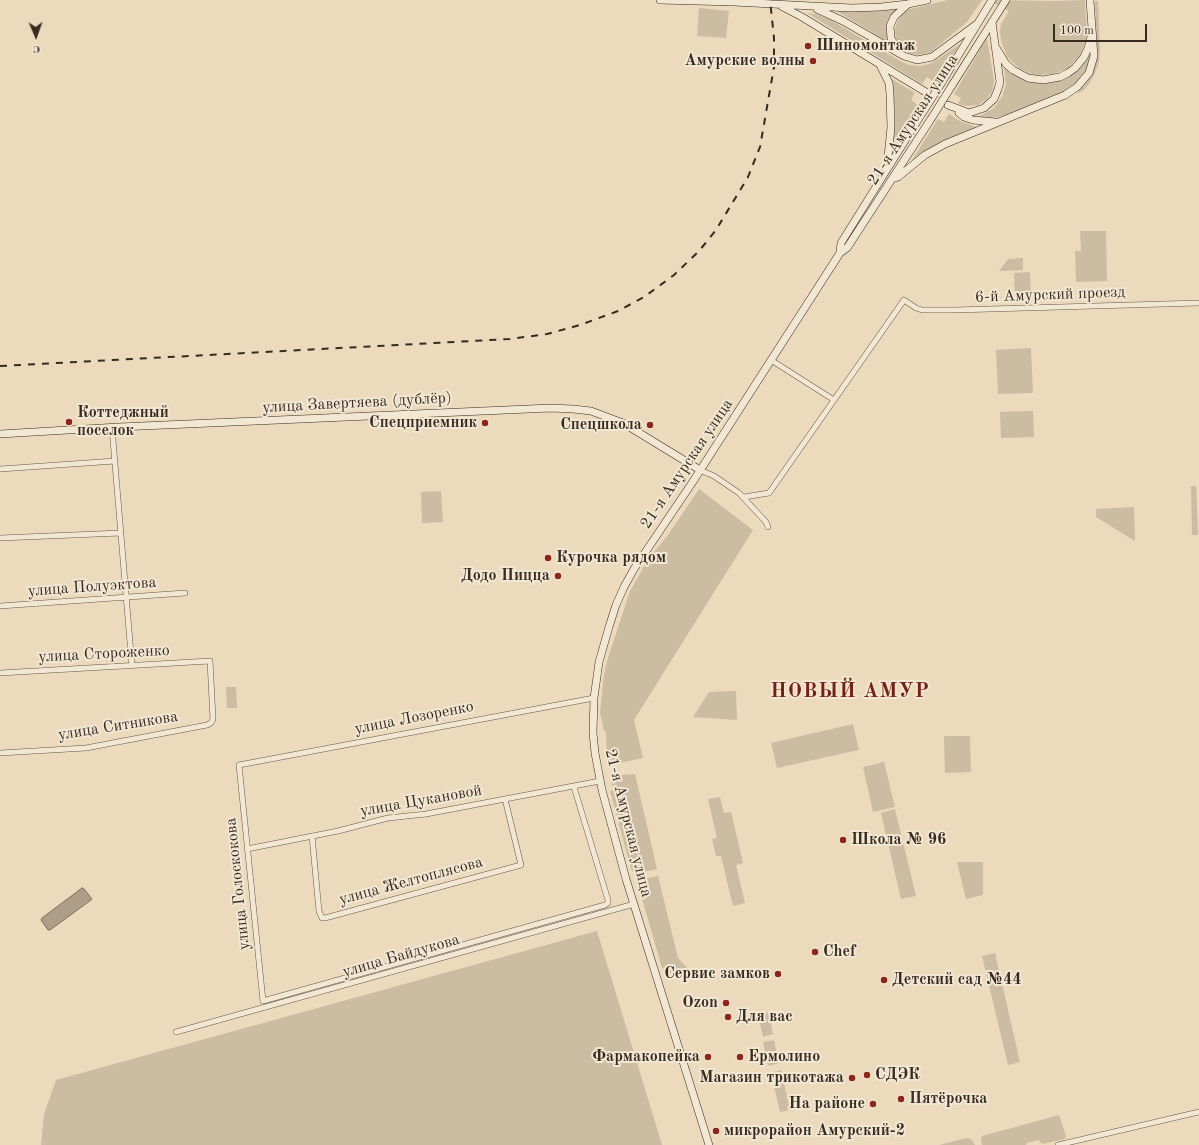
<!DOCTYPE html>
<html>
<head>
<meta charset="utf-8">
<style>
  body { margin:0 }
  #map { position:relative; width:1199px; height:1145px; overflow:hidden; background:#ebdabc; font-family:"Old Standard TT",serif }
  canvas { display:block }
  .north { position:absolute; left:16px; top:16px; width:40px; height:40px; -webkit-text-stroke:3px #f2e7d3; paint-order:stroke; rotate:178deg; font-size:11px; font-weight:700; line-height:16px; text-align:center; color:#372b20 }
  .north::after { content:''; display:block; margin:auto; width:14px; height:18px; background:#372b20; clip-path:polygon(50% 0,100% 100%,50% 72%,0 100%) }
  .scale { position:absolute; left:1053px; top:24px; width:94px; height:18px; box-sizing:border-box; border:2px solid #372b20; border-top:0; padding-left:5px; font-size:12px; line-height:14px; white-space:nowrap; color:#372b20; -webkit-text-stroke:3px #f2e7d3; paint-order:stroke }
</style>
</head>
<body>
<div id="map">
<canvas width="1199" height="1145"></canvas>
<div class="north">С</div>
<div class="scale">100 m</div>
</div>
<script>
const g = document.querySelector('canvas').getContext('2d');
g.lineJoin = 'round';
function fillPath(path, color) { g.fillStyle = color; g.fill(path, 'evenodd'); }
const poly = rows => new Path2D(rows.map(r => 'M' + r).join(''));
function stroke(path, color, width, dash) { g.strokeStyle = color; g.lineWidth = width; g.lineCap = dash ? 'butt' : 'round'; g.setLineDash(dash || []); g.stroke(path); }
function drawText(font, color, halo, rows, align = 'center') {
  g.font = font + ' "Old Standard TT",serif'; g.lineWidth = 4; g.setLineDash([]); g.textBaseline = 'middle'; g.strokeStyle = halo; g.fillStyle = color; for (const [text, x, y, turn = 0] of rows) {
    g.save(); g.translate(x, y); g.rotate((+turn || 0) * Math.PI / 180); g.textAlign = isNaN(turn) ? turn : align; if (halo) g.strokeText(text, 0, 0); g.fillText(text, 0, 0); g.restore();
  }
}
fillPath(poly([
  [948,0,982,0,967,22,931,52,924,54,917,55,909,53,901,47,896,38,895,30,897,22,903,14,910,9],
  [988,0,1056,1,1085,0,1087,35,1084,46,1080,56,1067,69,1053,74,1037,75,1029,73,1019,68,1007,57,1001,40,1000,31,1001,24,1009,11],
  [1095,1,1098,1,1100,50,1099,62,1095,73,1089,84,1083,91,1077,93,1090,77,1095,65,1097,50],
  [699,8,729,11,726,38,697,36],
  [895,8,896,9,891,16,887,26,889,41,888,42,835,10],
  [807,13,816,14,829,19,902,62,910,65,920,66,932,63,960,44,936,83,927,77,922,84],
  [987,38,994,81,992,92,986,100,978,105,967,106,958,104,961,98,954,94],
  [1090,52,1089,62,1086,71,1078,82,1066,91,1007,115,993,118,978,117,994,108,1002,97,1006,84,1004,67,1014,75,1026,80,1044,83,1052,82,1060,80],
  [892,79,915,93,911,100,921,107,893,150,892,149,894,135,895,116],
  [949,114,958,120,976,127,941,142,913,161,912,160,938,119,944,122],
  [1080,231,1106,231,1107,281,1076,282,1075,251,1081,251],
  [1023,258,1023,270,999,271,1008,259],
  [1030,272,1031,300,1015,300,1014,273],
  [1031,348,1033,393,998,394,996,350],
  [1033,411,1034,437,1001,438,1000,412],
  [1191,486,1196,486,1198,535,1192,535],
  [699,489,753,530,634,720,643,758,610,765,607,760,606,732,604,731,600,713,604,674,607,661,630,591,649,558,668,535],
  [441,491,443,522,422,523,421,492],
  [1134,507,1135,541,1096,517,1096,509],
  [226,687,236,687,237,708,227,708],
  [736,691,737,720,693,717,709,692],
  [853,724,859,750,777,768,771,743],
  [944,736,970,736,971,772,945,773],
  [884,762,895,807,873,812,863,767],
  [626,774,627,775,635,774,657,869,638,873,634,872,631,869,610,791,613,790,611,781,613,778],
  [720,797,724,813,731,812,743,863,736,865,745,903,733,906,721,856,716,856,712,839,717,838,708,799],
  [895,809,916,896,901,899,881,813],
  [957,862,983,862,983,895,966,899],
  [658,876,678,958,689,970,670,973,662,968,637,881,638,880],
  [597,931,662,1145,41,1145,44,1114,56,1080],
  [995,953,1020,1062,1008,1065,982,956],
  [768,1012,773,1034,763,1037,758,1015],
  [774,1040,779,1063,768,1066,763,1042],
  [781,1070,790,1110,780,1112,771,1073],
  [1059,1115,1066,1136,1065,1139,1042,1144,1039,1140,1027,1143,1026,1145,982,1145,981,1139,982,1136],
  [967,1138,971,1139,975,1145,939,1145]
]), '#ccbca1');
const water = poly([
  [82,888,84,889,92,899,91,900,50,930,48,930,41,920,42,918,82,888]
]);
fillPath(water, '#ae9e87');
stroke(water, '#7e705e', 1);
const street = poly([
  [771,360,834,400],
  [112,428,132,666],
  [0,469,115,461],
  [700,470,714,476,739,493,766,522,768,527],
  [744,497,769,493,904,300,916,308,922,310,955,310,1199,303],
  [0,538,121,533],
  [0,606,185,593],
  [0,673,210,661,213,719,211,723,207,725,86,748,0,753],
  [574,787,608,900,608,903,605,905,263,1001,239,765,594,698],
  [312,836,319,911,322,918,325,918,521,865,505,799],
  [247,849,338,831,388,818,426,814,600,781],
  [176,1032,634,904],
  [1058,1145,1199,1112]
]);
const secondary = poly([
  [660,0,734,2,851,8,881,7,908,4,927,0],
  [781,6,802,17,929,94],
  [817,9,843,21,904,56,917,60,932,57,977,24],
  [995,46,1006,64,1013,70,1028,78,1043,80,1060,77,1068,73,1075,68,1084,57,1088,48,1091,37],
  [898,51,891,38,890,26,894,17,908,4],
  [880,65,889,83,890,94,891,127,887,167],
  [942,82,992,0],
  [951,87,1006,0],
  [948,105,969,113,984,108,994,99,998,89,1000,82,992,22],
  [959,113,964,117,973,120,995,122],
  [895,178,898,177,925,155,945,144,1065,95,1077,87,1089,73,1094,56,1090,0],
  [840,253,841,243,921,115],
  [0,434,119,427,551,408,573,409,591,411,623,423,700,470],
  [709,1145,626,879,602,790,595,753,593,733,594,698,599,662,609,627,616,605,624,587,634,569,692,483,840,253,847,248,931,119]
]);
stroke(street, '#645747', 6);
stroke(secondary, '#372b20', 8);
stroke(street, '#f2e7d3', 5);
stroke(secondary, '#f2e7d3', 7);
stroke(poly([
  [0,366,510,339,547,334,580,325,618,311,644,297,674,275,699,251,716,230,748,177,760,147,774,67,774,38,770,0]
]), '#372b20', 2, [7, 7]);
const secondaryBridge = poly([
  [921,115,942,82],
  [931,119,951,87]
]);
stroke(secondaryBridge, '#372b20', 8, []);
stroke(secondaryBridge, '#f2e7d3', 7);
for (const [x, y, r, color] of [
  [808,46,4,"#8f2418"],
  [813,61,4,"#8f2418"],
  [69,422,4,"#8f2418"],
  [485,423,4,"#8f2418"],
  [650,425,4,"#8f2418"],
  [548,558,4,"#8f2418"],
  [558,576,4,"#8f2418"],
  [843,840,4,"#8f2418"],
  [815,952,4,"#8f2418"],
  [778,974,4,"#8f2418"],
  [884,980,4,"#8f2418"],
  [726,1003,4,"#8f2418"],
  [728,1017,4,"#8f2418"],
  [708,1057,4,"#8f2418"],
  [740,1057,4,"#8f2418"],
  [867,1075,4,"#8f2418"],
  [852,1078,4,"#8f2418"],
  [901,1099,4,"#8f2418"],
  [873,1104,4,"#8f2418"],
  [716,1131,4,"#8f2418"]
]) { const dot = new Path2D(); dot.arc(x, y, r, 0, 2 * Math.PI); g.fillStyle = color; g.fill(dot); stroke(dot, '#f2e7d3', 1.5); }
drawText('bold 16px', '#372b20', '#f2e7d3', [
  ["Шиномонтаж",816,46],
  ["Амурские волны",805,61,"right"],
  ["Коттеджный",77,413],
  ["поселок",77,431],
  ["Спецприемник",477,423,"right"],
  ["Спецшкола",642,425,"right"],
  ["Курочка рядом",556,558],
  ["Додо Пицца",550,576,"right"],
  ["Школа № 96",851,840],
  ["Chef",823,952],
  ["Сервис замков",770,974,"right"],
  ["Детский сад №44",892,980],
  ["Ozon",718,1003,"right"],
  ["Для вас",736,1017],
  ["Фармакопейка",700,1057,"right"],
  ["Ермолино",748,1057],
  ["СДЭК",875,1075],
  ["Магазин трикотажа",844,1078,"right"],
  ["Пятёрочка",909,1099],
  ["На районе",865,1104,"right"],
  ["микрорайон Амурский-2",724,1131]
], 'left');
drawText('16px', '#372b20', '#f2e7d3', [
  ["21-я Амурская улица",913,120,-57],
  ["6-й Амурский проезд",1050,295,-2],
  ["улица Завертяева (дублёр)",357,403,-3],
  ["21-я Амурская улица",687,464,-56],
  ["улица Полуэктова",92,587,-4],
  ["улица Стороженко",104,654,-3],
  ["улица Лозоренко",414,718,-11],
  ["улица Ситникова",118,726,-9],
  ["улица Цукановой",421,801,-10],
  ["21-я Амурская улица",628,823,76],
  ["улица Желтоплясова",411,881,-15],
  ["улица Голоскокова",238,884,-96],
  ["улица Байдукова",401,956,-16]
]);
g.letterSpacing = '1px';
drawText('bold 20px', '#7a1f14', '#f2e7d3', [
  ["НОВЫЙ АМУР",850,692]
]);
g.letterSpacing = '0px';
</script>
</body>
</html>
